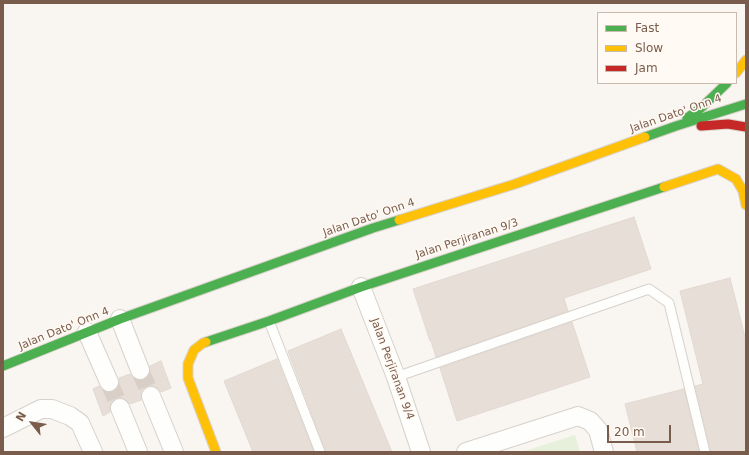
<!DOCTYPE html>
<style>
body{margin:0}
#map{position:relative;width:749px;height:455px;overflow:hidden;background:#f9f5f0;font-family:"DejaVu Sans",sans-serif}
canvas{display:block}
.frame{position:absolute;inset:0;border:4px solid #7a5c4d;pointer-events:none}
.legend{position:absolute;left:597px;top:12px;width:140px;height:72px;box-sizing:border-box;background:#fffaf3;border:1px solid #cabbb1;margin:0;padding:5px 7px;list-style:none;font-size:12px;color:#7a5c4d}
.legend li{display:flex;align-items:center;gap:8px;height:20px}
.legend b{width:20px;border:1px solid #cabbb1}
.north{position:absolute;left:12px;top:403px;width:40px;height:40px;-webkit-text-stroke:3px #fffaf3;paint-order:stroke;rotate:300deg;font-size:11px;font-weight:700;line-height:16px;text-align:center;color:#7a5c4d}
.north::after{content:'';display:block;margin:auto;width:14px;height:18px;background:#7a5c4d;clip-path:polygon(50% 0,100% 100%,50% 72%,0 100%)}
.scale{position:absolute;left:607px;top:425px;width:64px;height:18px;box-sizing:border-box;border:2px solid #7a5c4d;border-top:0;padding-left:5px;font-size:12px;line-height:14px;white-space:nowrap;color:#7a5c4d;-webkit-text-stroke:3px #fffaf3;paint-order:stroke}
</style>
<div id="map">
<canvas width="749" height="455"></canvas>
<div class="frame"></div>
<ul class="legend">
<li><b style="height:5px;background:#4caf50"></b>Fast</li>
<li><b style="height:5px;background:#ffc107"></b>Slow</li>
<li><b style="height:5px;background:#c62828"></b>Jam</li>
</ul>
<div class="north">N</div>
<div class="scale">20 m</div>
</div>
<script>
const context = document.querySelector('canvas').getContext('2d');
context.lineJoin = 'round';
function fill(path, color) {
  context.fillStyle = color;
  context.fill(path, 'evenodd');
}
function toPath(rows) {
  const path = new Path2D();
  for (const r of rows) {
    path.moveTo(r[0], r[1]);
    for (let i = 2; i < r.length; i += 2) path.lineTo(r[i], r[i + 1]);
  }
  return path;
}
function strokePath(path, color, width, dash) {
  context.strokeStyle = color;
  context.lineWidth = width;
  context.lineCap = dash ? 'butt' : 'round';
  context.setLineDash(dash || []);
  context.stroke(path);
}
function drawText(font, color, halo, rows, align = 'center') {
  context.font = font + ' "DejaVu Sans",sans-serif';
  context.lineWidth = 3;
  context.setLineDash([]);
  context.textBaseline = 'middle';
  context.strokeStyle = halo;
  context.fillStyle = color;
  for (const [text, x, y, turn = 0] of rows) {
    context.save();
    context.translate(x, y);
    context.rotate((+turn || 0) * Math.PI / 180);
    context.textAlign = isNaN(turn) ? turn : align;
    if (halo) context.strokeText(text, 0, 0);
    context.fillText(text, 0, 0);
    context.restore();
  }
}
fill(toPath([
 [575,435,580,452,522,452]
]), '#e7f0db');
const building = toPath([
 [634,217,651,269,564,298,568,311,436,357,431,341,430,341,413,289,634,217],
 [730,278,746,341,746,452,711,452,695,386,703,384,680,291,730,278],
 [572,322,590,377,457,421,440,368,572,322],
 [341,329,370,399,392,452,326,452,288,351,341,329],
 [277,359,314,452,253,452,224,381,277,359],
 [161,361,171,388,161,392,158,388,153,386,147,386,142,390,141,394,141,400,130,404,126,400,121,398,116,398,112,401,110,406,110,412,103,416,93,389,99,386,103,391,108,392,113,392,118,388,119,383,119,378,130,374,133,378,138,380,144,380,148,377,150,372,150,366,161,361],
 [684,389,699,452,637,452,625,404,684,389]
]);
fill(building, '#e6ded7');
strokePath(building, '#e2d8d2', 1);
strokePath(toPath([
 [140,370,151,396],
 [109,382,120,408]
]), '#d9cfc7', 18, [18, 9]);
const lane = toPath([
 [269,321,320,452],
 [396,377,649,289,669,303,705,452]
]);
const street = toPath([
 [361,287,396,377,421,452],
 [120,319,140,370],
 [87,332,109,382],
 [151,396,174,452],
 [120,408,138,452],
 [3,428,41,409,52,409,70,416,80,423,93,452],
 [466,452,578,416,590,421,598,430,604,452]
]);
const fast = toPath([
 [687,118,701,108,727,83],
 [645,137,676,126,746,104],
 [206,342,269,321,361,287,664,187],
 [3,366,120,319,373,228,399,220]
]);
const slow = toPath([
 [736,73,746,60],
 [664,187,718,169,736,179,743,191,746,205],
 [399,220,515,184,645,137],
 [206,342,203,343,194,350,188,364,188,378,216,452]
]);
const jam = toPath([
 [701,126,728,124,746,127]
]);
strokePath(lane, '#d7d1cb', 11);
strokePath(street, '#d7d1cb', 20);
strokePath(fast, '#d9d2cb', 11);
strokePath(slow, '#d9d2cb', 11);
strokePath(jam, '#d9d2cb', 11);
strokePath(lane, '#fefefd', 9);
strokePath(street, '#fefefd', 18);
strokePath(fast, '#4caf50', 9);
strokePath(slow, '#ffc107', 9);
strokePath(jam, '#c62828', 9);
drawText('11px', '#7a5c4d', '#fffaf3', [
 ["Jalan Dato' Onn 4",676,114,-19],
 ["Jalan Dato' Onn 4",369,218,-19],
 ["Jalan Perjiranan 9/3",467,239,-18],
 ["Jalan Dato' Onn 4",64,329,-22],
 ["Jalan Perjiranan 9/4",392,369,70]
]);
</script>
